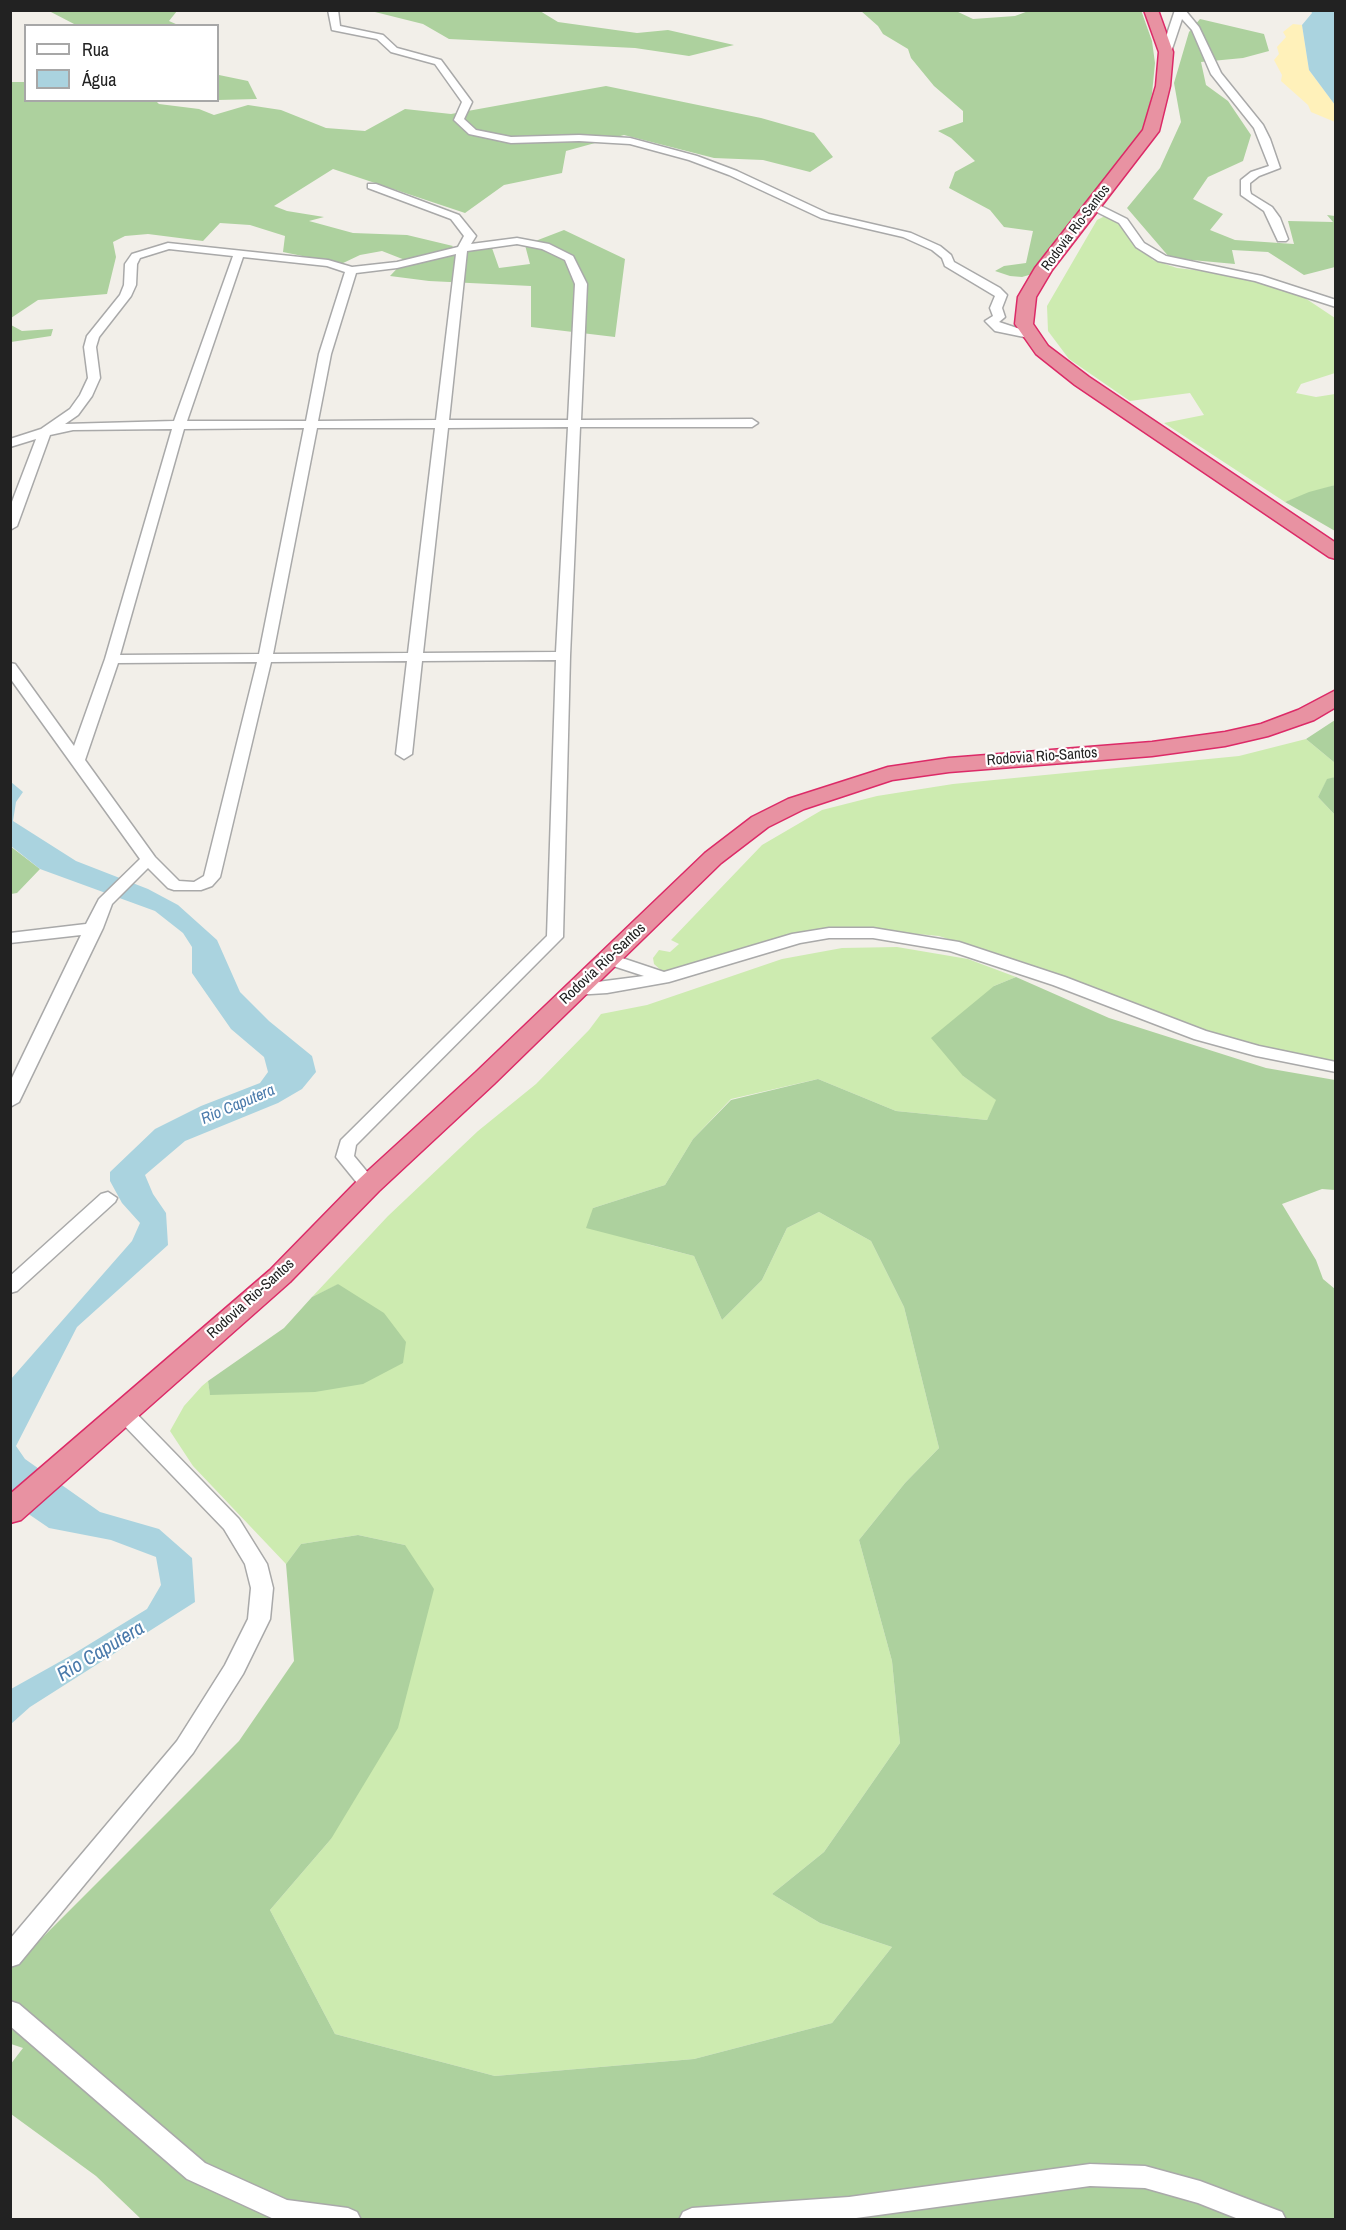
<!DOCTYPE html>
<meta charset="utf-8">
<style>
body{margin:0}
#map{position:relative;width:1346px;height:2230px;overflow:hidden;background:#f2efe9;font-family:"Archivo Narrow",sans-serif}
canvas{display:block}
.frame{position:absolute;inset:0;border:12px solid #222;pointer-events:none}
.legend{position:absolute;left:24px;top:24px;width:195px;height:78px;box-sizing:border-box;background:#fff;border:2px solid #a7a7a7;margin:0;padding:8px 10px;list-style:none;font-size:18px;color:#222}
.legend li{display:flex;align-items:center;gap:12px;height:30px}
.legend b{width:30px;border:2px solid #a7a7a7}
</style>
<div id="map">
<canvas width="1346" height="2230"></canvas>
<div class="frame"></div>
<ul class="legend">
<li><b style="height:8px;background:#fff"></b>Rua</li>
<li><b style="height:16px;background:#aad3df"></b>Água</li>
</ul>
</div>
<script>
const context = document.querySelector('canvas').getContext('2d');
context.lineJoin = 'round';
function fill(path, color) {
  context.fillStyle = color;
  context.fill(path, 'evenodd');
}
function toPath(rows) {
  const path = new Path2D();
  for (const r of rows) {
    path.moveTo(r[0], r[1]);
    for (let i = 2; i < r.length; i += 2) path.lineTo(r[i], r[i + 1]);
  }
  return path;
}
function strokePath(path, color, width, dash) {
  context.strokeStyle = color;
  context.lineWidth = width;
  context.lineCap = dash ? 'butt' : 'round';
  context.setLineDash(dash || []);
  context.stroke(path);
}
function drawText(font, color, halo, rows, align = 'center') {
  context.font = font + ' "Archivo Narrow",sans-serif';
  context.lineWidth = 4.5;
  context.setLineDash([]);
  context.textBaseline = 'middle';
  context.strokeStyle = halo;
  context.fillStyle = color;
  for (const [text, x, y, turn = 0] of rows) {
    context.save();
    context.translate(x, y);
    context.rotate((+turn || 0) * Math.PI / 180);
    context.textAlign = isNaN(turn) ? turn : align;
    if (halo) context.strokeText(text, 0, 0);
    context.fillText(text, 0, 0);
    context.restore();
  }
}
fill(toPath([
 [1105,216,1114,217,1153,260,1177,268,1229,274,1265,283,1302,296,1335,318,1335,373,1301,384,1296,393,1316,397,1335,394,1335,485,1285,502,1164,423,1204,415,1190,393,1130,401,1069,359,1048,331,1047,306,1097,220],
 [1306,739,1335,763,1335,777,1327,780,1318,797,1335,815,1335,1064,1238,1044,1025,965,939,936,841,927,664,973,654,964,653,958,659,950,670,952,679,944,671,940,762,845,822,810,877,796,953,784,1239,756],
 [897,947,968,959,1016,977,994,986,963,1076,997,1100,987,1120,896,1111,818,1079,731,1099,693,1139,665,1185,593,1208,647,1244,694,1256,722,1320,762,1280,787,1228,819,1212,871,1241,904,1307,939,1448,905,1483,859,1540,892,1661,900,1743,824,1852,772,1894,820,1923,892,1947,832,2023,694,2059,495,2076,335,2034,270,1910,331,1839,405,1545,358,1535,301,1544,286,1564,193,1466,170,1431,184,1406,202,1386,208,1381,210,1394,339,1284,312,1297,388,1216,478,1131,536,1084,589,1030,601,1014,647,1005,782,959,842,948]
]), '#cdebb0');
fill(toPath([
 [1031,10,1141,10,1152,41,1155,63,1152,94,1144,128,1123,163,1036,273,1022,277,1010,276,995,271,1004,266,1026,263,1033,231,1004,227,990,210,949,188,955,172,975,161,951,138,938,131,963,122,963,111,934,86,911,58,908,49,883,34,878,26,861,11,956,11,973,19,1015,16],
 [49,11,177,11,169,21,178,25,76,25],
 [371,11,540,11,558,22,637,33,668,30,734,45,689,56,635,48,449,39,423,24],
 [1200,19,1264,34,1269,51,1243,58,1201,62,1206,85,1228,101,1251,135,1243,161,1208,177,1193,199,1223,214,1210,230,1235,240,1294,244,1288,221,1333,222,1327,215,1335,216,1335,267,1304,275,1268,252,1232,250,1235,264,1170,258,1127,208,1160,168,1181,122,1174,83,1189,32],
 [218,69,219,75,248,81,257,99,218,100],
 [11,82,25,82,26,100,156,101,159,104,199,109,214,115,248,105,281,110,326,128,365,131,405,109,451,114,606,86,761,118,814,133,833,157,810,172,763,160,714,158,624,135,566,151,562,173,504,185,465,213,333,169,274,206,287,211,324,217,309,221,353,233,407,235,453,246,449,251,492,248,499,268,530,264,525,245,564,230,625,259,615,337,531,327,531,286,429,281,390,276,405,260,382,251,360,255,341,264,283,252,285,236,250,225,220,223,203,241,148,234,125,236,113,242,116,257,107,294,38,300,11,318],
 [11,325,22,331,53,329,51,336,11,342],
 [1335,485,1335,531,1285,502,1309,492],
 [1335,720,1335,763,1306,739],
 [1335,777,1336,777,1335,815,1318,797,1327,779],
 [10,846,40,869,17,893,11,894],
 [1016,977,1109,1018,1266,1068,1335,1080,1335,1190,1322,1189,1282,1204,1316,1260,1323,1279,1335,1289,1335,2219,141,2219,96,2176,11,2114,10,2065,23,2048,11,2044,11,1969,239,1741,294,1661,286,1564,301,1544,358,1535,405,1545,434,1589,398,1728,331,1839,270,1910,335,2034,495,2076,694,2059,832,2023,892,1947,820,1923,772,1894,824,1852,900,1743,892,1661,859,1540,905,1483,939,1448,904,1307,871,1241,819,1212,787,1228,762,1280,722,1320,694,1256,586,1228,593,1208,665,1185,693,1139,731,1100,818,1079,896,1111,987,1120,996,1100,963,1076,931,1038,994,986],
 [338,1284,384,1313,406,1342,403,1363,363,1384,315,1392,210,1395,208,1381,284,1328,312,1297]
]), '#add19e');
fill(toPath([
 [1293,24,1302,25,1309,70,1335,105,1335,122,1311,112,1308,105,1281,81,1282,75,1274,60,1279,54,1277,47,1286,37,1283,32]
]), '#fff1ba');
fill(toPath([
 [1311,11,1335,11,1335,105,1309,70,1302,25,1312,13],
 [11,782,23,792,16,802,13,821,76,861,148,889,178,905,217,940,240,992,269,1021,312,1056,316,1072,302,1089,278,1103,185,1141,145,1175,153,1194,166,1213,168,1245,77,1327,16,1446,25,1459,100,1512,159,1529,192,1558,195,1602,30,1707,11,1724,11,1689,70,1656,147,1609,161,1585,156,1557,111,1540,49,1528,11,1502,11,1379,132,1241,140,1223,122,1203,110,1181,110,1172,155,1129,201,1106,260,1083,268,1072,264,1057,231,1029,192,973,192,947,183,933,155,911,40,869,11,846]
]), '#aad3df');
const minor = toPath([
 [328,10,338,10,340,26,383,35,397,48,441,60,472,102,464,119,476,130,511,137,579,135,630,138,697,156,737,171,829,214,911,233,940,246,951,255,954,262,1000,288,1007,295,1002,308,1005,317,999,322,1035,334,1029,338,995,331,985,321,993,316,990,308,995,296,945,266,942,258,932,250,903,237,821,218,729,175,689,160,630,144,579,141,511,143,469,134,454,120,462,102,435,64,391,52,377,39,332,30,328,10],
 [1175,10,1185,10,1199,27,1221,73,1263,125,1270,139,1280,168,1259,176,1250,183,1250,190,1251,194,1272,207,1280,218,1288,239,1286,241,1278,241,1264,211,1241,195,1241,180,1251,172,1269,166,1254,128,1211,74,1192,30,1182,19,1171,52,1166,55,1161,52,1175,10],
 [368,184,376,184,459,215,476,236,471,244,517,238,549,244,573,256,587,284,581,420,752,419,758,423,752,427,580,427,570,656,563,937,356,1145,354,1156,378,1185,369,1191,362,1189,336,1157,341,1140,547,936,556,660,422,661,412,754,404,759,396,754,407,661,271,662,220,877,212,886,201,890,174,890,168,888,148,868,112,904,103,928,19,1102,10,1107,10,1082,81,935,10,943,10,933,86,924,99,899,140,859,10,678,10,663,15,664,74,746,105,659,172,429,73,430,50,435,17,526,10,530,10,507,36,439,10,447,10,439,41,429,70,409,80,395,88,378,84,347,87,336,120,295,124,285,125,264,132,254,168,243,328,260,352,267,397,262,458,247,464,236,451,219,368,188,368,184],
 [517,244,542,249,565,260,575,284,568,420,449,420,467,251,517,244],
 [169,249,233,256,174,421,65,424,78,415,92,396,100,378,96,347,99,337,131,296,136,285,137,264,140,258,169,249],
 [456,254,436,420,318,421,331,354,356,273,397,268,456,254],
 [243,257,327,266,345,272,319,354,306,421,187,421,243,257],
 [568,427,556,652,423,653,448,428,568,427],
 [304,428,259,654,120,655,184,429,304,428],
 [317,428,435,428,408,653,273,654,317,428],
 [257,662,204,876,194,882,179,881,155,857,85,760,118,663,257,662],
 [1089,204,1097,204,1127,219,1144,243,1166,256,1262,276,1336,300,1336,307,1255,281,1158,261,1136,247,1119,223,1089,208,1089,204],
 [829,928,873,928,959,942,1065,977,1206,1031,1259,1046,1336,1062,1336,1072,1256,1056,1194,1039,1053,985,950,951,873,938,829,938,800,943,669,982,607,993,574,995,565,990,574,985,644,976,604,963,602,959,610,954,664,972,792,934,829,928],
 [108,1192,117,1198,115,1202,17,1291,10,1293,10,1276,101,1194,108,1192],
 [124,1406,131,1408,239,1519,267,1564,273,1588,270,1619,243,1674,193,1753,19,1964,10,1967,10,1939,177,1741,225,1665,248,1619,251,1588,245,1564,224,1529,117,1418,114,1413,117,1408,124,1406],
 [10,2001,19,2004,205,2163,287,2200,348,2208,357,2212,361,2220,276,2220,187,2179,10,2026,10,2001],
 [1090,2164,1145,2166,1200,2181,1282,2212,1286,2220,1241,2220,1198,2203,1145,2188,1090,2186,849,2219,679,2220,683,2212,692,2208,849,2197,1090,2164]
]);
const highway = toPath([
 [1144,10,1158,10,1173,52,1170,86,1159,131,1052,270,1036,297,1033,324,1048,346,1089,377,1336,543,1336,559,1329,557,1075,385,1036,354,1015,324,1018,297,1035,268,1143,130,1156,86,1159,52,1144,10],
 [1336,690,1336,707,1314,720,1268,736,1225,746,1152,756,949,772,892,780,804,809,768,827,721,863,494,1084,379,1191,290,1282,21,1520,10,1523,10,1494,270,1270,359,1179,476,1072,705,853,752,817,788,799,888,767,949,758,1152,742,1225,732,1261,724,1298,710,1336,690]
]);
strokePath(minor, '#a9a9a9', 3);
strokePath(highway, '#dc2a67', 3);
fill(minor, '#fff');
fill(highway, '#e892a2');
drawText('14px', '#222', '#fff', [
 ["Rodovia Rio-Santos",1076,228,-53]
]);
drawText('15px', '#222', '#fff', [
 ["Rodovia Rio-Santos",1042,757,-4],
 ["Rodovia Rio-Santos",603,964,-43],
 ["Rodovia Rio-Santos",251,1299,-42]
]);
drawText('italic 16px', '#4a7aab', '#fff', [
 ["Rio Caputera",238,1105,-23]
]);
drawText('italic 20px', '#4a7aab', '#fff', [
 ["Rio Caputera",101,1652,-31]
]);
</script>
